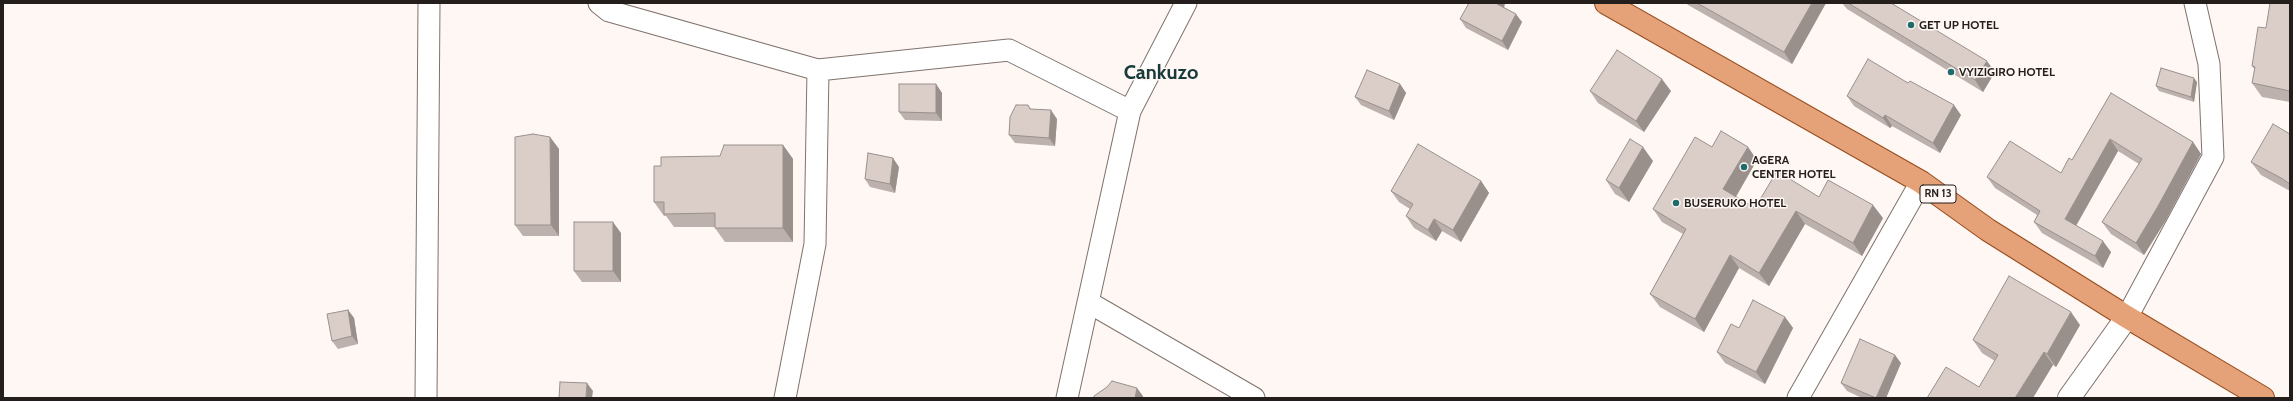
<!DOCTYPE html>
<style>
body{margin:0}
#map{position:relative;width:2293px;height:401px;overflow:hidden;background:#fff7f3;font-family:Cabin,sans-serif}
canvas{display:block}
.frame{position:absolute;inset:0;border:4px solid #241f1d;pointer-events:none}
</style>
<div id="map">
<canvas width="2293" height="401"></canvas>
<div class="frame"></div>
</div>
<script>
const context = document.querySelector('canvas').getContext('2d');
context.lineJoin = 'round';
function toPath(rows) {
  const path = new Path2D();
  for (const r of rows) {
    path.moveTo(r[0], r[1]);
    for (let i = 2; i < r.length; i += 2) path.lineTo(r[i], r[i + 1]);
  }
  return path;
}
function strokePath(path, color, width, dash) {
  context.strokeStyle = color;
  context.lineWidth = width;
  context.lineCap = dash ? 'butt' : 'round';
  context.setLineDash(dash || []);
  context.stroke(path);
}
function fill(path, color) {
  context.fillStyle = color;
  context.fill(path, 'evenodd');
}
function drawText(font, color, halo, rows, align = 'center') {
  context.font = font + ' Cabin,sans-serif';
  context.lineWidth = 3;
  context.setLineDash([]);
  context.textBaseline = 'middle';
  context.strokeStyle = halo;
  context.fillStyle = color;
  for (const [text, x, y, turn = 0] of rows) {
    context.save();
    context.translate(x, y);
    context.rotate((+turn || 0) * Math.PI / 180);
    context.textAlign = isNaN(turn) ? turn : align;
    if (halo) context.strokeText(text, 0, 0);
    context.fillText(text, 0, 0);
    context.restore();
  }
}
const minor = toPath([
 [599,3,609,11,818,70,815,244,785,398],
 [818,70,1009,50,1130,111],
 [1088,302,1254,398],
 [2127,317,2213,157,2209,64,2195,3],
 [426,398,429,3],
 [1067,398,1130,111,1186,3],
 [1798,398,1921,182]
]);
const secondary = toPath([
 [2069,398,2127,317]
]);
const primary = toPath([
 [1606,3,1921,182,1988,230,2127,317,2263,398]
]);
strokePath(minor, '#7e726c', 23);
strokePath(secondary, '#7e726c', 24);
strokePath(primary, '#964b1c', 24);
strokePath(minor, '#fff', 21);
strokePath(secondary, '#fff', 22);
strokePath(primary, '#e5a177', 22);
fill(toPath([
 [1469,3,1505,3,1504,7,1522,22,1508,50,1466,28,1460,19],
 [1686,3,1826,3,1792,64,1688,5],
 [1842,3,1891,3,1995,72,1983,92,1847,9],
 [2290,3,2290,102,2262,97,2252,83,2255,70,2252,66,2266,28],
 [2197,82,2194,102,2159,91,2156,86],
 [936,84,942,93,942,121,905,120,899,112],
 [1400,84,1406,93,1394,120,1361,105,1355,97],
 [1590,91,1671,91,1644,132,1598,103],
 [2111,93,2193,142,2201,154,2166,220,2144,255,2111,234,2102,222,2139,164,2118,151,2076,226,2111,252,2103,268,2042,233,2034,222,2037,215,1995,188,1987,177,2061,173,2072,160],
 [1847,96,1961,115,1940,153,1892,126,1890,128,1854,106],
 [1028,105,1031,109,1057,119,1055,146,1015,143,1009,135],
 [2290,134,2290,191,2261,175,2251,162],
 [550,137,559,149,559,236,523,236,515,225],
 [783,145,793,159,793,242,725,242,715,228,715,227,674,227,666,216,664,216,654,202,661,166],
 [1712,147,1757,160,1736,197,1755,208,1819,197,1883,218,1862,256,1805,224,1769,286,1739,268,1704,332,1660,307,1650,294,1683,234,1662,222,1653,209],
 [1653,161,1629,202,1615,194,1606,180],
 [899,167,895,193,870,187,865,179],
 [1481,181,1489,193,1461,242,1442,231,1436,241,1414,228,1406,216,1410,209,1399,202,1391,191],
 [621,233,621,282,582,282,574,271],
 [348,310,354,318,358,344,338,349,332,341],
 [1785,317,1793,328,1765,384,1725,363,1717,352,1739,328],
 [2080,325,2056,367,2053,365,1979,387,1995,361,1982,353,1973,340],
 [1901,363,1886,398,1862,398,1847,391,1841,383]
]), '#bcb1ac');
fill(toPath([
 [1497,3,1505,3,1503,12,1497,4],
 [1812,3,1826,3,1792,64,1784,52],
 [1516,14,1522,22,1508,50,1502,41],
 [1987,61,1995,72,1983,92,1975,80],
 [2194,78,2197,82,2194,102,2191,97],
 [1662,79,1671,91,1644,132,1636,121],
 [936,84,942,93,942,121,936,113],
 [1400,84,1406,93,1394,120,1389,111],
 [1954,105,1961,115,1940,153,1933,143],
 [1051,110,1057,119,1055,146,1049,138],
 [1885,115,1892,126,1890,128,1883,118],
 [550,137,559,149,559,236,551,225],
 [2110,139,2118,151,2073,231,2065,219],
 [2193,142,2201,154,2166,220,2144,255,2136,243],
 [783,145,793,159,793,242,783,228],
 [1643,147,1653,161,1629,202,1619,188],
 [1748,147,1757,160,1732,203,1723,189],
 [893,158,899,167,895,193,890,184],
 [1481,181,1489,193,1461,242,1453,230],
 [1873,205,1883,218,1862,256,1853,243],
 [1796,211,1805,224,1769,286,1759,273],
 [1434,219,1442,231,1436,241,1428,230],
 [613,222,621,233,621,282,613,271],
 [2103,241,2111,252,2103,268,2095,256],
 [1730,255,1739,268,1704,332,1695,319],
 [348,310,354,318,358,344,352,336],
 [2071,312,2080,325,2056,367,2047,354],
 [1785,317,1793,328,1765,384,1756,372],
 [2044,352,2053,365,2033,398,2015,398],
 [1895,355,1901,363,1886,398,1876,398],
 [587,383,593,391,592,398,586,398],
 [1137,388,1143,396,1143,398,1135,398]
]), '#99908c');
const building = toPath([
 [1469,3,1497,3,1497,4,1516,14,1502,41,1460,19,1469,3],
 [1697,3,1812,3,1784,52,1697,3],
 [1848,3,1891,3,1987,61,1975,80,1848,3],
 [2270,3,2290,3,2290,91,2252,83,2255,67,2252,66,2258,27,2266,28,2270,3],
 [1617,50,1662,79,1636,121,1590,91,1617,50],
 [1868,59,1908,83,1910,81,1954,105,1933,143,1885,115,1883,118,1847,96,1868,59],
 [2161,68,2194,78,2191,97,2156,86,2161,68],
 [1367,70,1400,84,1389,111,1355,97,1367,70],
 [899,84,936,84,936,113,899,112,899,84],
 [2111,93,2193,142,2157,208,2136,243,2102,222,2142,159,2110,139,2065,219,2103,241,2095,256,2034,222,2040,211,1987,177,2010,141,2061,173,2069,158,2072,160,2111,93],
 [1016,105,1028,105,1030,109,1051,110,1049,138,1009,135,1010,117,1016,105],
 [2273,124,2290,134,2290,184,2281,178,2251,162,2273,124],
 [1721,131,1748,147,1723,189,1755,208,1777,171,1819,197,1828,180,1873,205,1853,243,1796,211,1759,273,1730,255,1695,319,1650,294,1686,229,1653,209,1695,137,1712,147,1721,131],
 [533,134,550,137,551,225,515,225,515,137,533,134],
 [1630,139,1643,147,1619,188,1606,180,1630,139],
 [1418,144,1481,181,1453,230,1434,219,1428,230,1406,216,1413,204,1391,191,1418,144],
 [724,145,783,145,783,228,715,228,715,213,664,214,664,202,654,202,654,166,661,166,661,157,720,156,724,145],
 [868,153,893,158,890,184,865,179,868,153],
 [574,222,613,222,613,271,574,271,574,222],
 [2009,276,2071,312,2047,354,2044,352,2015,398,1927,398,1946,367,1979,387,1998,355,1973,340,2009,276],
 [1753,300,1785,317,1756,372,1717,352,1731,324,1739,328,1753,300],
 [348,310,352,336,332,341,327,314,348,310],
 [1860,339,1895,355,1876,398,1841,383,1860,339],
 [1112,381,1137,388,1135,398,1094,398,1094,396,1107,387,1112,381],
 [560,382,587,383,586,398,559,398,560,382]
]);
fill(building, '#dbcec8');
strokePath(building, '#99908c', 1);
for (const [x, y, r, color] of [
 [1911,25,4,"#1f6b6c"],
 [1951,72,4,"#1f6b6c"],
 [1744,167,4,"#1f6b6c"],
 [1676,203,4,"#1f6b6c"]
]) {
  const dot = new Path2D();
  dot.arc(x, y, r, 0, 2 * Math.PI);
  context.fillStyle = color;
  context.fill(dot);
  strokePath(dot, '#fff7f3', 1.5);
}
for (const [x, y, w] of [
 [1938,194,36]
]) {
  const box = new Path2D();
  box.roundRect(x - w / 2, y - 9, w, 18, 3);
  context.fillStyle = '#fff7f3';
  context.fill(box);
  strokePath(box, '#241f1d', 1);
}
drawText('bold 11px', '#241f1d', null, [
 ["RN 13",1938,194]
]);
drawText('bold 12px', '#241f1d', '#fff7f3', [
 ["GET UP HOTEL",1919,25],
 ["VYIZIGIRO HOTEL",1959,72],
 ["AGERA",1752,160],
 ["CENTER HOTEL",1752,174],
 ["BUSERUKO HOTEL",1684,203]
], 'left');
drawText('bold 20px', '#173a3a', '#fff7f3', [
 ["Cankuzo",1161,73]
]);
</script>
